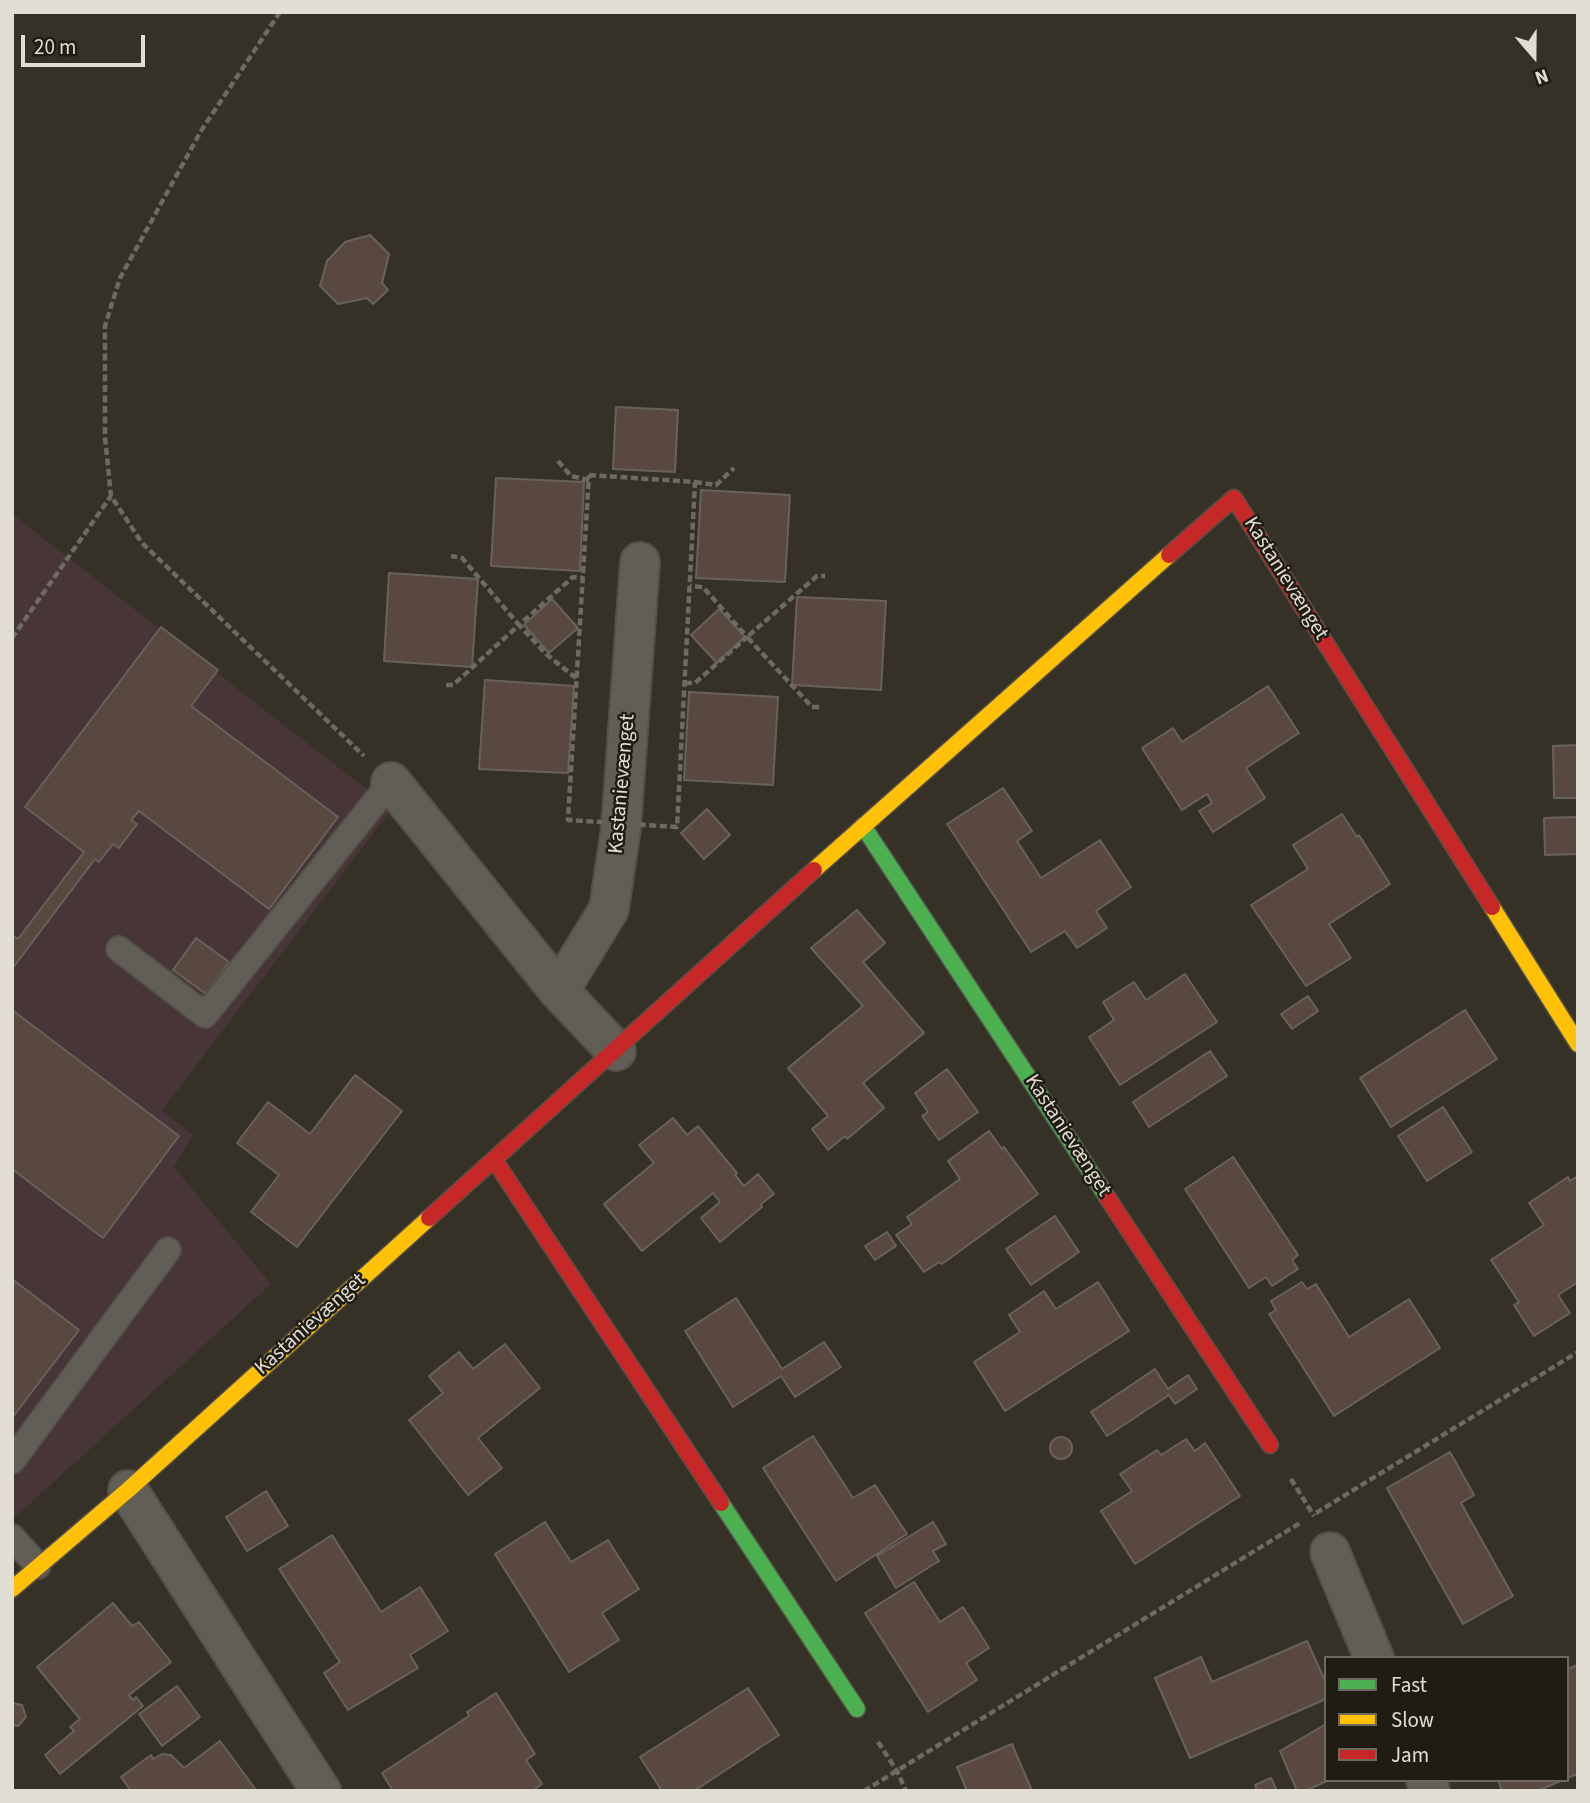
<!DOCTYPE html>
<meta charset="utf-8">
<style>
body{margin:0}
#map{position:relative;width:1590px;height:1803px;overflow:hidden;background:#353127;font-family:"Source Sans 3",sans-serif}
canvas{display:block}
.frame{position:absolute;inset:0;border:14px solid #e2ddd2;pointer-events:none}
.legend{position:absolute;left:1324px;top:1656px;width:245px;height:126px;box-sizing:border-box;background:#1f1c14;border:2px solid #6d6960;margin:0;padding:9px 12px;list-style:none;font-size:21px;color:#e2ddd2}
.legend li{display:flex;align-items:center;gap:14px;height:35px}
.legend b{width:35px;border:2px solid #6d6960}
.north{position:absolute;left:1499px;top:21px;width:70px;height:70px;-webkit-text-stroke:5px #1f1c14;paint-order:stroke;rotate:160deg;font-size:19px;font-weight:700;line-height:28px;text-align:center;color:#e2ddd2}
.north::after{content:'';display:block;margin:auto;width:24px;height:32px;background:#e2ddd2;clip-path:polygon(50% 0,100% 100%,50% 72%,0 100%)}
.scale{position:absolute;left:21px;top:35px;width:124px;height:32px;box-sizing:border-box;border:4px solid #e2ddd2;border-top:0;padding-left:9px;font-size:21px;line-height:24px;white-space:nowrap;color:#e2ddd2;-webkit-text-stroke:5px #1f1c14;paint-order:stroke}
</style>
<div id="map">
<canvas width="1590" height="1803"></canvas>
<div class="frame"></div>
<ul class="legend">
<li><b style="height:9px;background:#4caf50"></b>Fast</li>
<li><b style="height:9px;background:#ffc107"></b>Slow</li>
<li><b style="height:9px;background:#c62828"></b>Jam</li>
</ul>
<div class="north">N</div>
<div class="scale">20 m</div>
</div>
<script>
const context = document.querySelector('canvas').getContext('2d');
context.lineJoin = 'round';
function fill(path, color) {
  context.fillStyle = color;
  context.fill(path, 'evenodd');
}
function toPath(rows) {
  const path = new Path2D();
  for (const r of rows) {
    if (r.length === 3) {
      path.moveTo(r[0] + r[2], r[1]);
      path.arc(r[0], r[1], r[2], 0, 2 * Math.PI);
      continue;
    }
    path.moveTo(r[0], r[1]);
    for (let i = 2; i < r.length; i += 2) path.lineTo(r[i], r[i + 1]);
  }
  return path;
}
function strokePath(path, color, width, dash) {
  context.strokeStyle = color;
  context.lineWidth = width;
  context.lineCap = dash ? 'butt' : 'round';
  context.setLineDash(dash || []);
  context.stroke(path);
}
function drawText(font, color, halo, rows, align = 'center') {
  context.font = font + ' "Source Sans 3",sans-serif';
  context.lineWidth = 5;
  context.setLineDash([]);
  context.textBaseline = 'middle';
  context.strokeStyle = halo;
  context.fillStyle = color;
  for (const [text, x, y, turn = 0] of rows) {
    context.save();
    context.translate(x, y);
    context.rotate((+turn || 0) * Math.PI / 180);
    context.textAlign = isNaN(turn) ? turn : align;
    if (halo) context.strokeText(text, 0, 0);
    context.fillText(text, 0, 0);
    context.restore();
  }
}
fill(toPath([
 [12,514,392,809,162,1110,193,1135,174,1167,271,1284,12,1520]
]), '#473537');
const building = toPath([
 [370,235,389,254,382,283,388,290,373,304,367,298,338,304,320,286,327,261,345,242,370,235],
 [616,407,678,410,675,472,613,469,616,407],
 [496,478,584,482,580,571,491,566,496,478],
 [701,490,790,495,785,582,696,578,701,490],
 [389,573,478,579,472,667,384,661,389,573],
 [797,597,886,601,881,690,792,685,797,597],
 [552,599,578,628,549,653,524,625,552,599],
 [719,609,745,637,717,663,691,635,719,609],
 [161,627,218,670,191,706,338,817,269,909,139,811,131,820,137,824,119,848,113,844,99,862,95,859,12,969,12,935,18,939,84,852,25,807,161,627],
 [485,680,574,686,568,773,479,769,485,680],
 [1268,686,1299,733,1246,768,1265,798,1213,832,1199,811,1212,803,1207,794,1182,810,1142,748,1173,728,1182,742,1268,686],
 [689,692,778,697,773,785,684,780,689,692],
 [1578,745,1578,798,1554,798,1553,746,1578,745],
 [1003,788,1032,831,1017,841,1041,878,1100,840,1131,887,1096,911,1107,928,1077,948,1065,931,1031,952,947,824,1003,788],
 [707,809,730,835,704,859,681,833,707,809],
 [1342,814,1357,837,1359,835,1390,884,1329,924,1351,958,1306,986,1251,905,1308,869,1293,845,1342,814],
 [1578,817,1578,854,1545,855,1544,818,1578,817],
 [857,910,885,943,863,962,924,1033,863,1083,884,1108,847,1139,845,1136,828,1150,812,1129,828,1116,788,1068,863,1006,811,948,857,910],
 [196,938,229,962,206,994,173,970,196,938],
 [1185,974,1217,1022,1120,1085,1089,1037,1114,1020,1103,1002,1134,982,1146,1000,1185,974],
 [1308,996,1318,1011,1292,1029,1281,1014,1308,996],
 [12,1010,179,1136,103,1238,12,1169,12,1010],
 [1465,1010,1497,1059,1391,1127,1360,1078,1465,1010],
 [1210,1051,1227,1076,1149,1127,1133,1102,1210,1051],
 [947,1069,978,1112,939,1140,922,1116,928,1112,915,1093,947,1069],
 [355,1075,402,1111,297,1247,251,1212,279,1175,237,1143,268,1102,310,1134,355,1075],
 [1443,1107,1472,1152,1427,1181,1398,1136,1443,1107],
 [673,1118,687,1135,698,1126,737,1173,735,1175,744,1186,758,1174,774,1194,761,1204,762,1207,720,1242,701,1218,720,1202,713,1193,642,1251,604,1204,654,1163,639,1145,673,1118],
 [989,1131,1002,1149,1004,1147,1038,1194,942,1264,939,1262,924,1272,896,1235,912,1224,907,1217,960,1179,948,1161,989,1131],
 [1233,1157,1298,1255,1292,1260,1298,1269,1272,1286,1266,1277,1249,1288,1185,1189,1233,1157],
 [1578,1176,1578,1282,1558,1295,1570,1313,1534,1336,1514,1305,1519,1302,1491,1260,1544,1225,1529,1203,1568,1177,1570,1181,1578,1176],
 [1055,1216,1079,1252,1031,1285,1006,1249,1055,1216],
 [887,1232,896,1246,875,1260,865,1246,887,1232],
 [12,1279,79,1330,12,1418,12,1279],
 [1098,1282,1129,1331,1005,1411,974,1362,1020,1332,1009,1315,1044,1291,1056,1309,1098,1282],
 [1302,1282,1307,1289,1316,1284,1349,1337,1409,1299,1440,1348,1334,1416,1269,1314,1276,1310,1271,1301,1302,1282],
 [736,1298,782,1369,824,1342,841,1367,795,1397,781,1376,733,1407,685,1331,736,1298],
 [505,1344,540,1388,478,1438,502,1468,468,1495,409,1420,443,1393,429,1376,459,1352,473,1369,505,1344],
 [1155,1369,1168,1389,1188,1375,1197,1389,1175,1404,1169,1395,1107,1436,1091,1412,1155,1369],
 [813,1436,853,1498,875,1485,907,1534,836,1581,763,1468,813,1436],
 [1061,1448,11],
 [1186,1439,1195,1451,1205,1443,1240,1496,1135,1564,1101,1511,1132,1491,1120,1474,1157,1450,1161,1455,1186,1439],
 [1450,1452,1474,1495,1461,1503,1513,1596,1463,1624,1387,1488,1450,1452],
 [266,1491,288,1526,247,1551,226,1517,266,1491],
 [545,1522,571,1562,608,1540,639,1589,602,1613,619,1640,569,1672,495,1554,545,1522],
 [933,1522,946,1544,933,1551,939,1561,896,1588,877,1556,933,1522],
 [332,1535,381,1612,420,1587,448,1631,410,1655,418,1668,348,1710,324,1673,340,1662,279,1569,332,1535],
 [914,1582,940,1622,963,1607,989,1648,966,1663,977,1680,928,1712,865,1613,914,1582],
 [113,1603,132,1626,139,1622,171,1662,129,1695,133,1700,136,1697,143,1706,60,1774,45,1755,74,1731,70,1727,80,1719,37,1667,113,1603],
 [1307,1641,1326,1683,1326,1699,1190,1758,1155,1678,1201,1657,1212,1682,1307,1641],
 [1578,1665,1578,1774,1567,1778,1567,1669,1578,1665],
 [177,1686,200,1717,162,1746,139,1714,177,1686],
 [748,1688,779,1735,694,1791,662,1791,640,1757,748,1688],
 [496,1693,535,1754,526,1760,542,1784,532,1791,393,1791,382,1773,469,1716,467,1712,496,1693],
 [12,1703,22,1705,26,1717,18,1726,12,1725,12,1703],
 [1326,1724,1326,1780,1329,1780,1305,1791,1297,1791,1280,1751,1326,1724],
 [220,1741,256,1790,254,1791,131,1791,121,1777,151,1755,153,1759,162,1754,171,1755,184,1768,220,1741],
 [1012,1744,1032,1791,967,1791,957,1767,1012,1744],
 [1271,1778,1277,1791,1257,1791,1255,1785,1271,1778],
 [1498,1780,1563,1780,1537,1791,1502,1791,1498,1780]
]);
fill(building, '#58483f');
strokePath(building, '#69625c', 2);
const lane = toPath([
 [119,949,205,1015,391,782],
 [12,1461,168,1250],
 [12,1537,38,1566]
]);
const street = toPath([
 [391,782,559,991,616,1051],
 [559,991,609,909,621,828,640,562],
 [128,1490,321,1791],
 [1330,1552,1374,1658],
 [1426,1780,1430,1791]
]);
const fast = toPath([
 [863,826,1107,1197],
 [721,1503,857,1709]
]);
const slow = toPath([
 [814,870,1169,555],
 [1492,907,1578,1044],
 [12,1589,128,1490,429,1218]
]);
const jam = toPath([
 [1169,555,1234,498,1492,907],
 [495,1161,721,1503],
 [1107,1197,1270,1445],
 [429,1218,814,870]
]);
strokePath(lane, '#535047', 28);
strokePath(street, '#535047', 42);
strokePath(fast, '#535047', 19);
strokePath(slow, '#535047', 19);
strokePath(jam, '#535047', 19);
strokePath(toPath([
 [280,12,201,131,120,278,105,326,105,437,111,496,142,543,364,756],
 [558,461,571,476,589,480],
 [589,475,695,482,677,827,568,820,589,475],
 [695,482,716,485,734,468],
 [12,638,111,496],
 [576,678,546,654,519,625,573,577,583,578],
 [685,683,695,683,747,637,703,587,690,586],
 [446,685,453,685,519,625,462,558,451,556],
 [819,707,812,707,747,637,817,576,825,576],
 [1291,1479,1314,1516],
 [1316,1513,1578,1352],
 [878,1742,897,1771,906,1791],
 [864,1791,1300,1523]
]), '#6d6a63', 4.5, [7, 3.5]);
strokePath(lane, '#615e57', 24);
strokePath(street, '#615e57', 38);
strokePath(fast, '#4caf50', 16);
strokePath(slow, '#ffc107', 16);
strokePath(jam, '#c62828', 16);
drawText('21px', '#e2ddd2', '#1f1c14', [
 ["Kastanievænget",1285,579,58],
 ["Kastanievænget",623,784,-85],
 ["Kastanievænget",1067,1136,57],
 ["Kastanievænget",311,1325,-42]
]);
</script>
